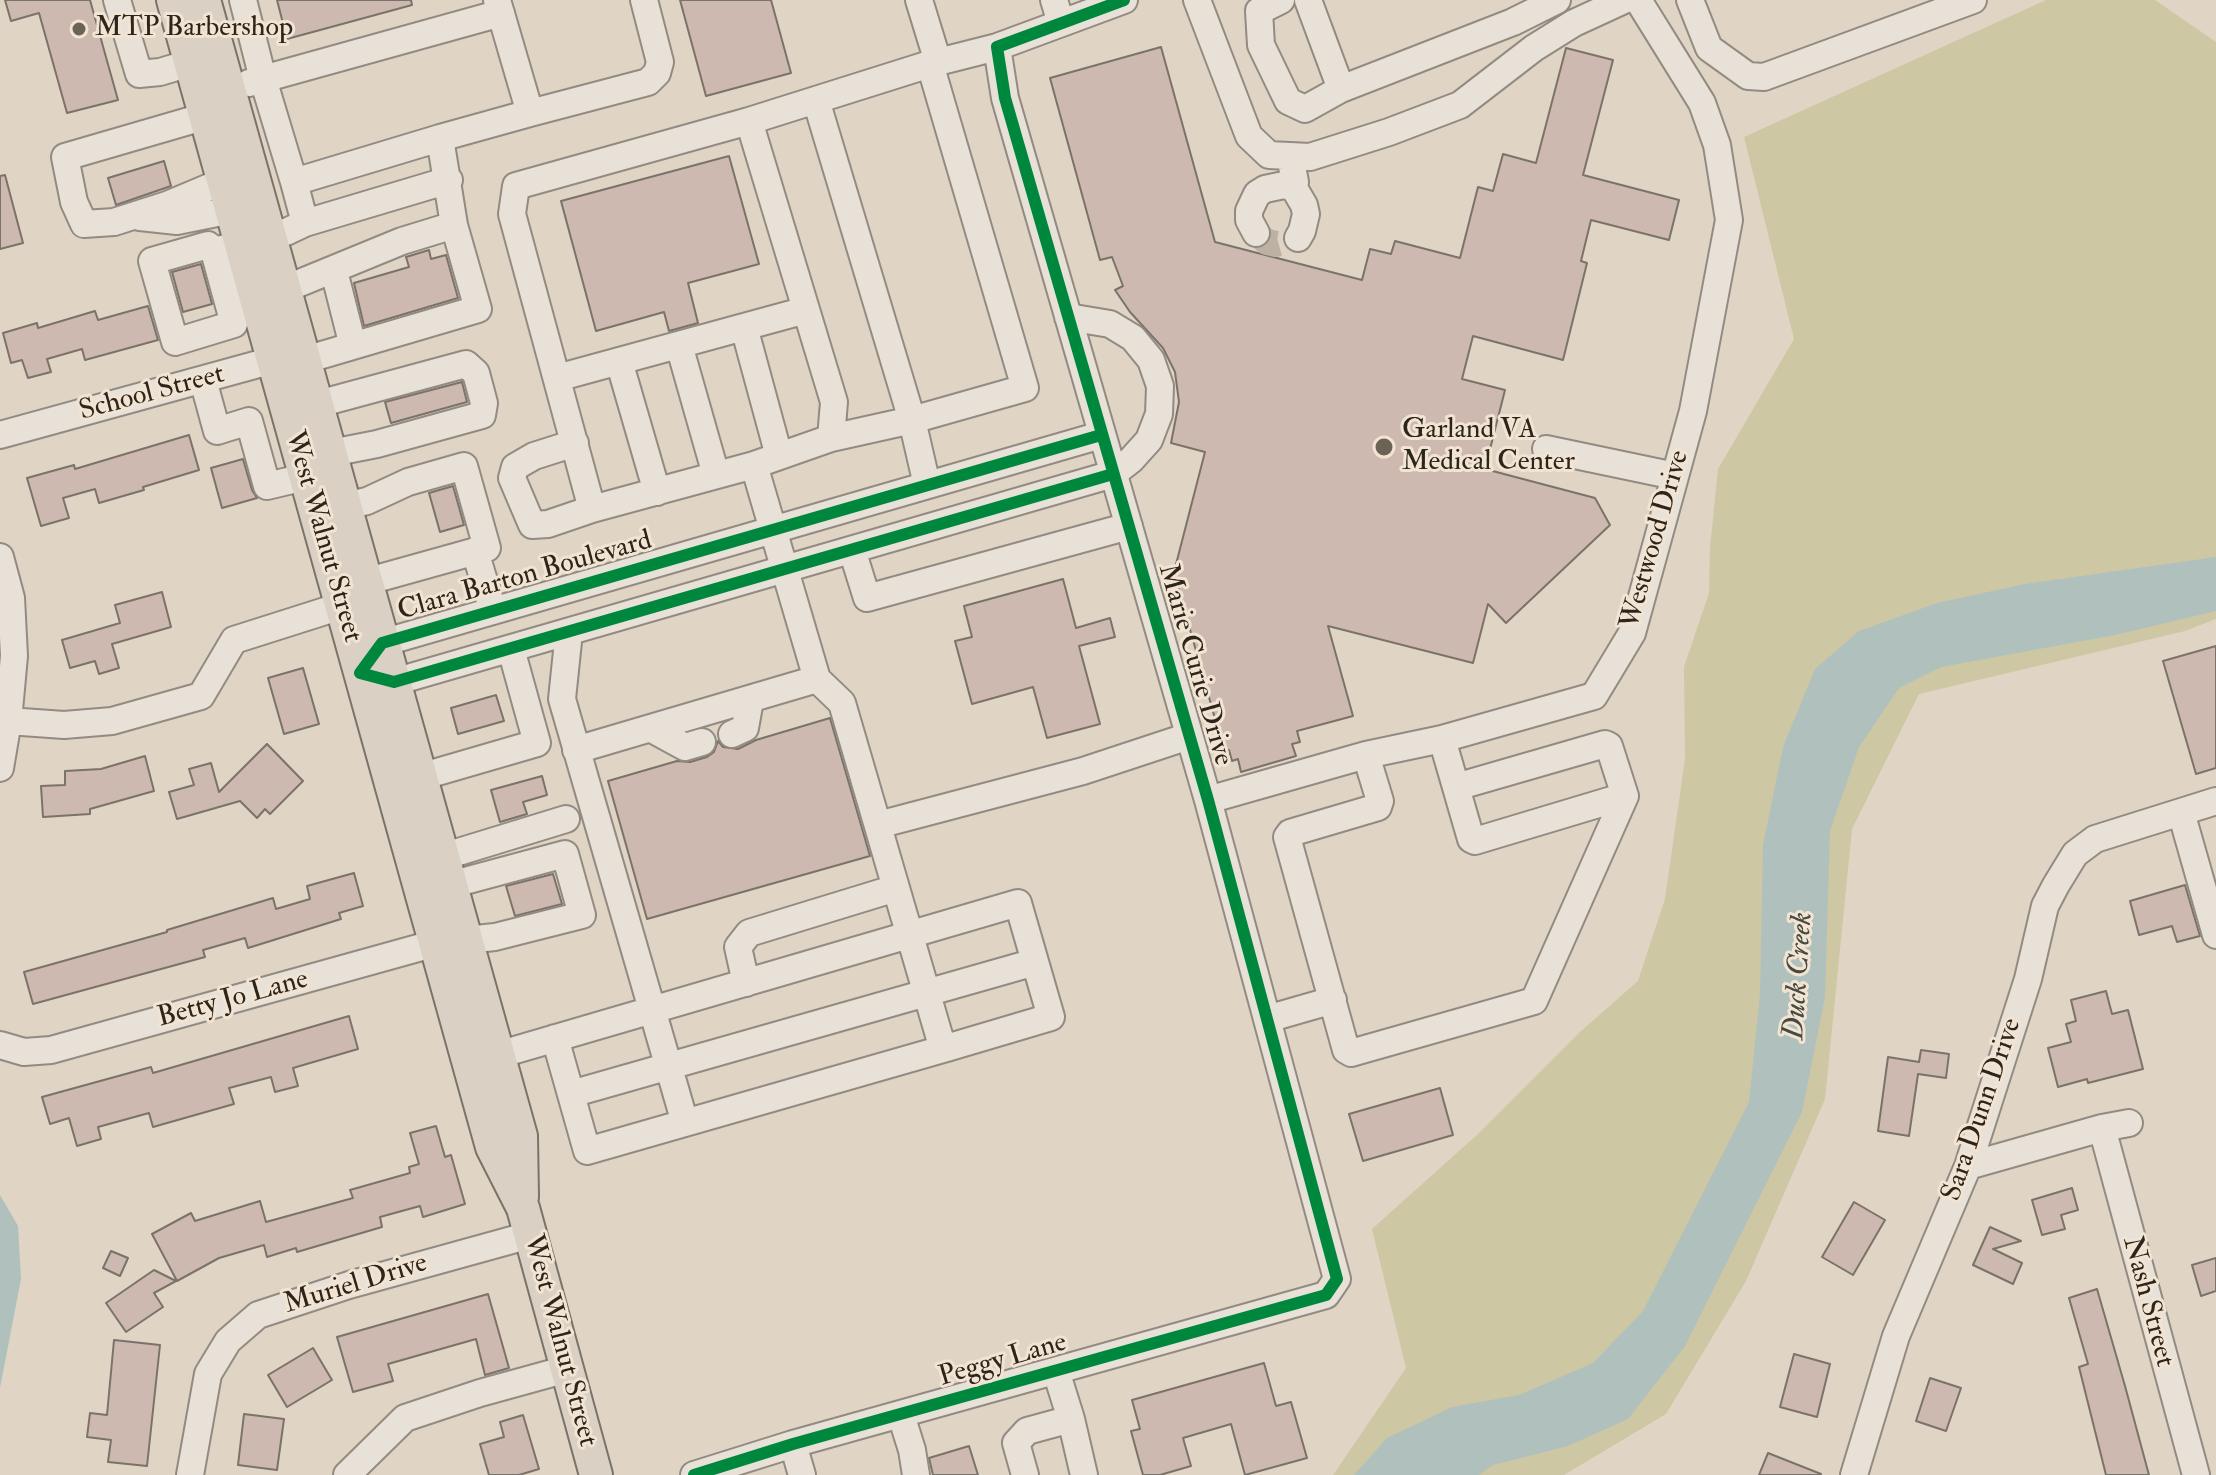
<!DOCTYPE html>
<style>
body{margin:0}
canvas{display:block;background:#e0d4c4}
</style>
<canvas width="2216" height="1475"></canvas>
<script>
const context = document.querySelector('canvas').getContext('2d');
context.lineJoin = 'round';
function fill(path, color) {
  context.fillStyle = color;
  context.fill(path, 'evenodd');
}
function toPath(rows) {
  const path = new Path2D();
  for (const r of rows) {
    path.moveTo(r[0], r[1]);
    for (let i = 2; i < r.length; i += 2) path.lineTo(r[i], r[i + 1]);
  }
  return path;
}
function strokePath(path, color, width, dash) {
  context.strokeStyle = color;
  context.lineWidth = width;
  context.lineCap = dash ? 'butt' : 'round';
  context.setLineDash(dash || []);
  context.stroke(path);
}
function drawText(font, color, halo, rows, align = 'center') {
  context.font = font + ' "IM FELL Double Pica",serif';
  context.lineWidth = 6;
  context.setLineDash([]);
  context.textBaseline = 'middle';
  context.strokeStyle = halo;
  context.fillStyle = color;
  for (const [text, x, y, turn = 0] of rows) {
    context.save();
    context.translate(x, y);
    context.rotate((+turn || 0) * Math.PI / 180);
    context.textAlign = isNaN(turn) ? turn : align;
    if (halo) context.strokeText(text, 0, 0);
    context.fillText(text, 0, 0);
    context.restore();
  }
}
fill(toPath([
 [2046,0,2155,0,2216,42,2216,619,2185,631,1919,694,1852,829,1825,1099,1746,1281,1666,1414,1564,1475,1333,1475,1406,1368,1372,1229,1479,1133,1580,1032,1638,981,1665,899,1685,759,1684,667,1709,593,1710,548,1718,469,1794,339,1744,137]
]), '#cec7a4');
fill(toPath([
 [2216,557,2216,611,2115,635,1941,667,1899,688,1859,747,1830,831,1825,997,1802,1112,1685,1346,1628,1419,1568,1446,1493,1465,1479,1475,1354,1475,1387,1438,1452,1407,1519,1395,1593,1363,1643,1311,1749,1102,1760,994,1763,845,1783,747,1815,669,1859,631,1937,603,2025,584],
 [0,1195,18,1226,21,1279,0,1388]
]), '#b0c0bc');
const building = toPath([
 [5,0,90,0,118,100,67,113,39,13,11,21,5,0],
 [277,0,411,0,412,5,287,39,277,0],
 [680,0,771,0,791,73,706,96,680,0],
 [1161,47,1215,242,1362,280,1370,249,1391,254,1395,241,1460,258,1478,187,1493,191,1503,154,1536,163,1566,48,1613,60,1583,175,1679,200,1669,240,1591,220,1581,261,1587,263,1563,360,1473,336,1462,379,1505,390,1485,469,1595,498,1610,525,1506,623,1488,604,1473,663,1328,626,1353,716,1297,731,1300,742,1292,744,1296,756,1241,772,1238,759,1232,761,1229,750,1224,751,1174,572,1205,452,1171,443,1179,402,1175,372,1163,348,1130,312,1115,290,1123,286,1112,257,1100,260,1050,78,1161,47],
 [729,156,759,264,688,283,698,323,669,331,664,312,596,331,561,201,729,156],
 [164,161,171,186,116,205,108,178,164,161],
 [5,175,23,243,0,249,0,176,5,175],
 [429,250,431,259,446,255,458,298,364,326,354,283,409,267,406,257,429,250],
 [201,264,212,304,183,312,172,272,201,264],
 [148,306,158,340,85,360,82,349,47,359,51,372,28,378,22,360,11,363,3,333,37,323,38,328,95,311,98,320,148,306],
 [462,382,467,402,391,423,385,402,462,382],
 [189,435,199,470,143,487,144,490,99,503,95,489,63,498,69,518,41,526,27,478,74,465,75,469,189,435],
 [243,459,252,490,257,498,222,508,211,468,243,459],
 [453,486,464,525,440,532,429,493,453,486],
 [1063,579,1076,628,1110,618,1115,637,1079,646,1100,724,1047,738,1033,687,972,704,955,641,972,637,964,606,1063,579],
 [162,592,171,627,112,644,119,668,99,674,95,661,70,668,62,640,120,623,115,605,162,592],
 [2216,646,2216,768,2196,774,2163,661,2216,646],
 [303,668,319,724,284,734,268,678,303,668],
 [496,695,504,721,458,734,451,708,496,695],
 [830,718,870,856,647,919,608,781,677,761,690,762,707,757,714,752,718,741,723,747,738,749,756,740,830,718],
 [267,744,303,781,270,814,265,809,257,818,240,801,177,819,169,792,194,785,189,769,211,763,219,792,267,744],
 [145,756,154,791,90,809,90,814,43,817,41,786,65,785,65,771,101,769,145,756],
 [542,776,547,795,523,802,527,814,500,822,491,790,542,776],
 [354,873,363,906,339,913,341,919,248,948,245,938,203,950,205,957,33,1004,24,972,167,932,167,930,273,898,276,909,310,899,307,886,354,873],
 [553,874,562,904,515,916,506,886,553,874],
 [2185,885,2200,936,2177,942,2172,926,2139,935,2130,901,2185,885],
 [2106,991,2112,1014,2128,1010,2143,1069,2088,1083,2087,1079,2058,1087,2048,1048,2071,1042,2066,1024,2076,1021,2071,1000,2106,991],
 [349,1016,358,1049,293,1068,298,1086,275,1092,271,1077,229,1088,234,1104,153,1127,149,1113,98,1127,101,1139,77,1146,69,1118,50,1124,42,1097,151,1067,153,1073,349,1016],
 [1921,1050,1949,1054,1946,1078,1918,1074,1909,1136,1878,1131,1888,1057,1919,1062,1921,1050],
 [1440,1088,1453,1135,1363,1161,1349,1114,1440,1088],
 [436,1126,445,1157,451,1155,465,1204,423,1217,420,1206,380,1217,382,1227,297,1252,296,1248,267,1257,264,1245,219,1258,177,1281,152,1234,191,1213,195,1221,260,1201,266,1222,353,1198,350,1190,410,1173,409,1167,419,1164,410,1133,436,1126],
 [2072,1188,2078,1210,2061,1215,2065,1229,2042,1235,2032,1200,2072,1188],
 [1854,1202,1885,1220,1853,1275,1822,1257,1854,1202],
 [1990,1227,2021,1241,1993,1249,2022,1263,2013,1284,1973,1265,1990,1227],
 [111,1251,128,1258,120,1276,103,1268,111,1251],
 [2216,1258,2216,1291,2201,1296,2192,1265,2216,1258],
 [154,1270,176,1281,154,1293,163,1307,126,1332,106,1303,154,1270],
 [2097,1289,2125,1386,2149,1475,2106,1475,2079,1367,2088,1364,2069,1298,2097,1289],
 [488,1294,509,1368,485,1375,476,1339,388,1364,393,1381,353,1392,337,1337,488,1294],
 [114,1340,160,1345,147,1466,108,1462,111,1440,87,1437,90,1413,107,1415,114,1340],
 [313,1348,332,1380,287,1407,268,1375,313,1348],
 [1794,1354,1830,1364,1817,1417,1780,1407,1794,1354],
 [1264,1363,1276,1406,1291,1402,1307,1458,1245,1475,1231,1424,1183,1438,1191,1466,1160,1475,1143,1475,1131,1431,1140,1429,1132,1400,1264,1363],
 [1930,1378,1961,1388,1946,1431,1916,1421,1930,1378],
 [244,1414,284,1419,277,1470,238,1465,244,1414],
 [523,1415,539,1469,519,1475,489,1475,480,1444,504,1437,500,1422,523,1415],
 [969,1446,978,1475,933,1475,929,1458,969,1446],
 [1768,1453,1821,1474,1821,1475,1759,1475,1768,1453]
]);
fill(building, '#ceb9b0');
strokePath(building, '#7a736a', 2);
strokePath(toPath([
 [1256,233,1267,242,1276,244,1298,238]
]), '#bcb1a2', 26, [26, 13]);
const minor = toPath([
 [117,0,139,74,160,72,190,63],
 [243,0,263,79,249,83],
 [919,0,938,62],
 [1054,0,1061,23],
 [1197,0,1249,136,1269,155,1310,157,1389,132,1460,105,1534,48,1574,23,1624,0],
 [1281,0,1259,11,1261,45,1288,101,1305,109,1341,89],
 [1308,0,1341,89,1513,22,1557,0],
 [1690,0,1709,48,1748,76,1764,77,1973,0],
 [930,64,997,47,1124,0],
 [816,100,912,420,831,438],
 [530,113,648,82,657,73,660,62,644,0],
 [206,116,65,157,74,202,84,224,114,222,167,205,224,181],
 [749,121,930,64,1025,388,912,420,927,485],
 [1290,156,1295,182,1294,188,1304,205,1306,214,1302,231,1298,238],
 [294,182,263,79,501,13],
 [140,217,177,221,232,210],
 [305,223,294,182,440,138],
 [1256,233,1249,220,1249,211,1257,194,1265,189,1284,185,1294,188],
 [214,251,208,245,152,261,175,342,234,324,214,251,286,232,305,223,449,180],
 [334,271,353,346],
 [285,289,402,241,454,225],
 [744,327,779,456],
 [679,345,716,475],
 [619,361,657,492],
 [557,378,806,310],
 [203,380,217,431,249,421,267,486,305,477],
 [318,404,466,364,476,373,484,403,482,415,377,444,331,453],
 [0,435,273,360,305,360,478,309,454,225,440,138,530,113,497,0],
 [575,443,534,456,515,467,512,478,532,525,548,524,592,509],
 [1546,449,1675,476],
 [345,506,367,501,408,482,464,466,487,548,365,582],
 [852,550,867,598,1129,526],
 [475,551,493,611],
 [0,557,11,598,14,656,8,721,0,768],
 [569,632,562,699,685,1123],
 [373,656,382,643,1101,435],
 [377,678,394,682,1113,474,1131,460,1149,440,1159,414,1160,386,1151,360,1133,338,1110,324,1068,317],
 [8,721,64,725,112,721,201,696,234,640,341,606],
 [652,729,685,747,702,742],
 [732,734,745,728,750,700],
 [1442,739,1471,839,1475,841,1625,796,1609,746,1605,744,1456,787],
 [576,750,817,679],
 [1366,755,1380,801,1378,807,1290,833,1287,837,1346,1050,1351,1053,1534,1001,1625,796],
 [420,777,537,743,511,649],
 [1208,800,1366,755,1442,739,1594,696,1632,633,1693,411,1729,220,1717,145,1702,103,1638,0],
 [2216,801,2181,812,2216,935],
 [878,825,1083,771,1189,736],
 [442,857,566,819],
 [746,983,738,947,749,933,896,888],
 [1267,1019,1333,1000],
 [555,1038,587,1151,943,1049,842,703,817,679,754,465,831,438,834,402,749,121,516,186,512,214,592,509,754,465],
 [0,1045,24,1052,51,1050,436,943,495,937,582,915,565,854,450,885],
 [498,1055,1018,903,1051,1017,943,1049],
 [571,1094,1035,962],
 [2102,1128,2196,1475],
 [1968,1166,2102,1128,2129,1123],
 [901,1415,912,1450,916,1475],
 [1071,1419,1084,1475],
 [793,1444,802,1475],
 [190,1475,208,1374,228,1341,258,1315,349,1285,530,1235],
 [347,1475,405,1418,480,1393,567,1369],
 [694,1475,793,1444,1326,1295,1337,1279,1208,800,1005,98,997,47],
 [1025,1475,1016,1443,1027,1431,1071,1419,1056,1371],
 [1854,1475,1896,1336,1968,1166,2028,979,2045,906,2056,885,2075,854,2095,839,2181,812]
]);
const major = toPath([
 [173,0,492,1147,523,1208,596,1475],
 [204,0,521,1136,522,1197]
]);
strokePath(minor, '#938b81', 30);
strokePath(major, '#7a736a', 36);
strokePath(minor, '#e7e1d8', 26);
strokePath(major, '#dad1c4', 32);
strokePath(toPath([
 [1101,435,382,643,360,673,394,682,1113,474],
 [694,1475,793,1444,1326,1295,1337,1279,1208,800,1005,98,997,47,1124,0]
]), '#00873e', 12);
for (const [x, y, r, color] of [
 [79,29,8,"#6c6256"],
 [1384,447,10,"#6c6256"]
]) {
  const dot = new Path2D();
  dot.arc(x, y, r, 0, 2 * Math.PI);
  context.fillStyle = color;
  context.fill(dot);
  strokePath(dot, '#f2e4d2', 3);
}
drawText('28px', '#2d251b', '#f2e4d2', [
 ["MTP Barbershop",95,29],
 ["Garland VA",1402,431],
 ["Medical Center",1402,463]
], 'left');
drawText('28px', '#2d251b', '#f2e4d2', [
 ["School Street",152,394,-15],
 ["West Walnut Street",322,537,74],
 ["Westwood Drive",1656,540,-74],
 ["Clara Barton Boulevard",525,577,-16],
 ["Marie Curie Drive",1194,665,74],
 ["Betty Jo Lane",233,1000,-15],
 ["Sara Dunn Drive",1983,1110,-71],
 ["Muriel Drive",356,1285,-17],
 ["Nash Street",2147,1302,75],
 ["West Walnut Street",559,1341,75],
 ["Peggy Lane",1003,1361,-16]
]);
drawText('italic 30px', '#484a42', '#f2e4d2', [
 ["Duck Creek",1800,976,-86]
]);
</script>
